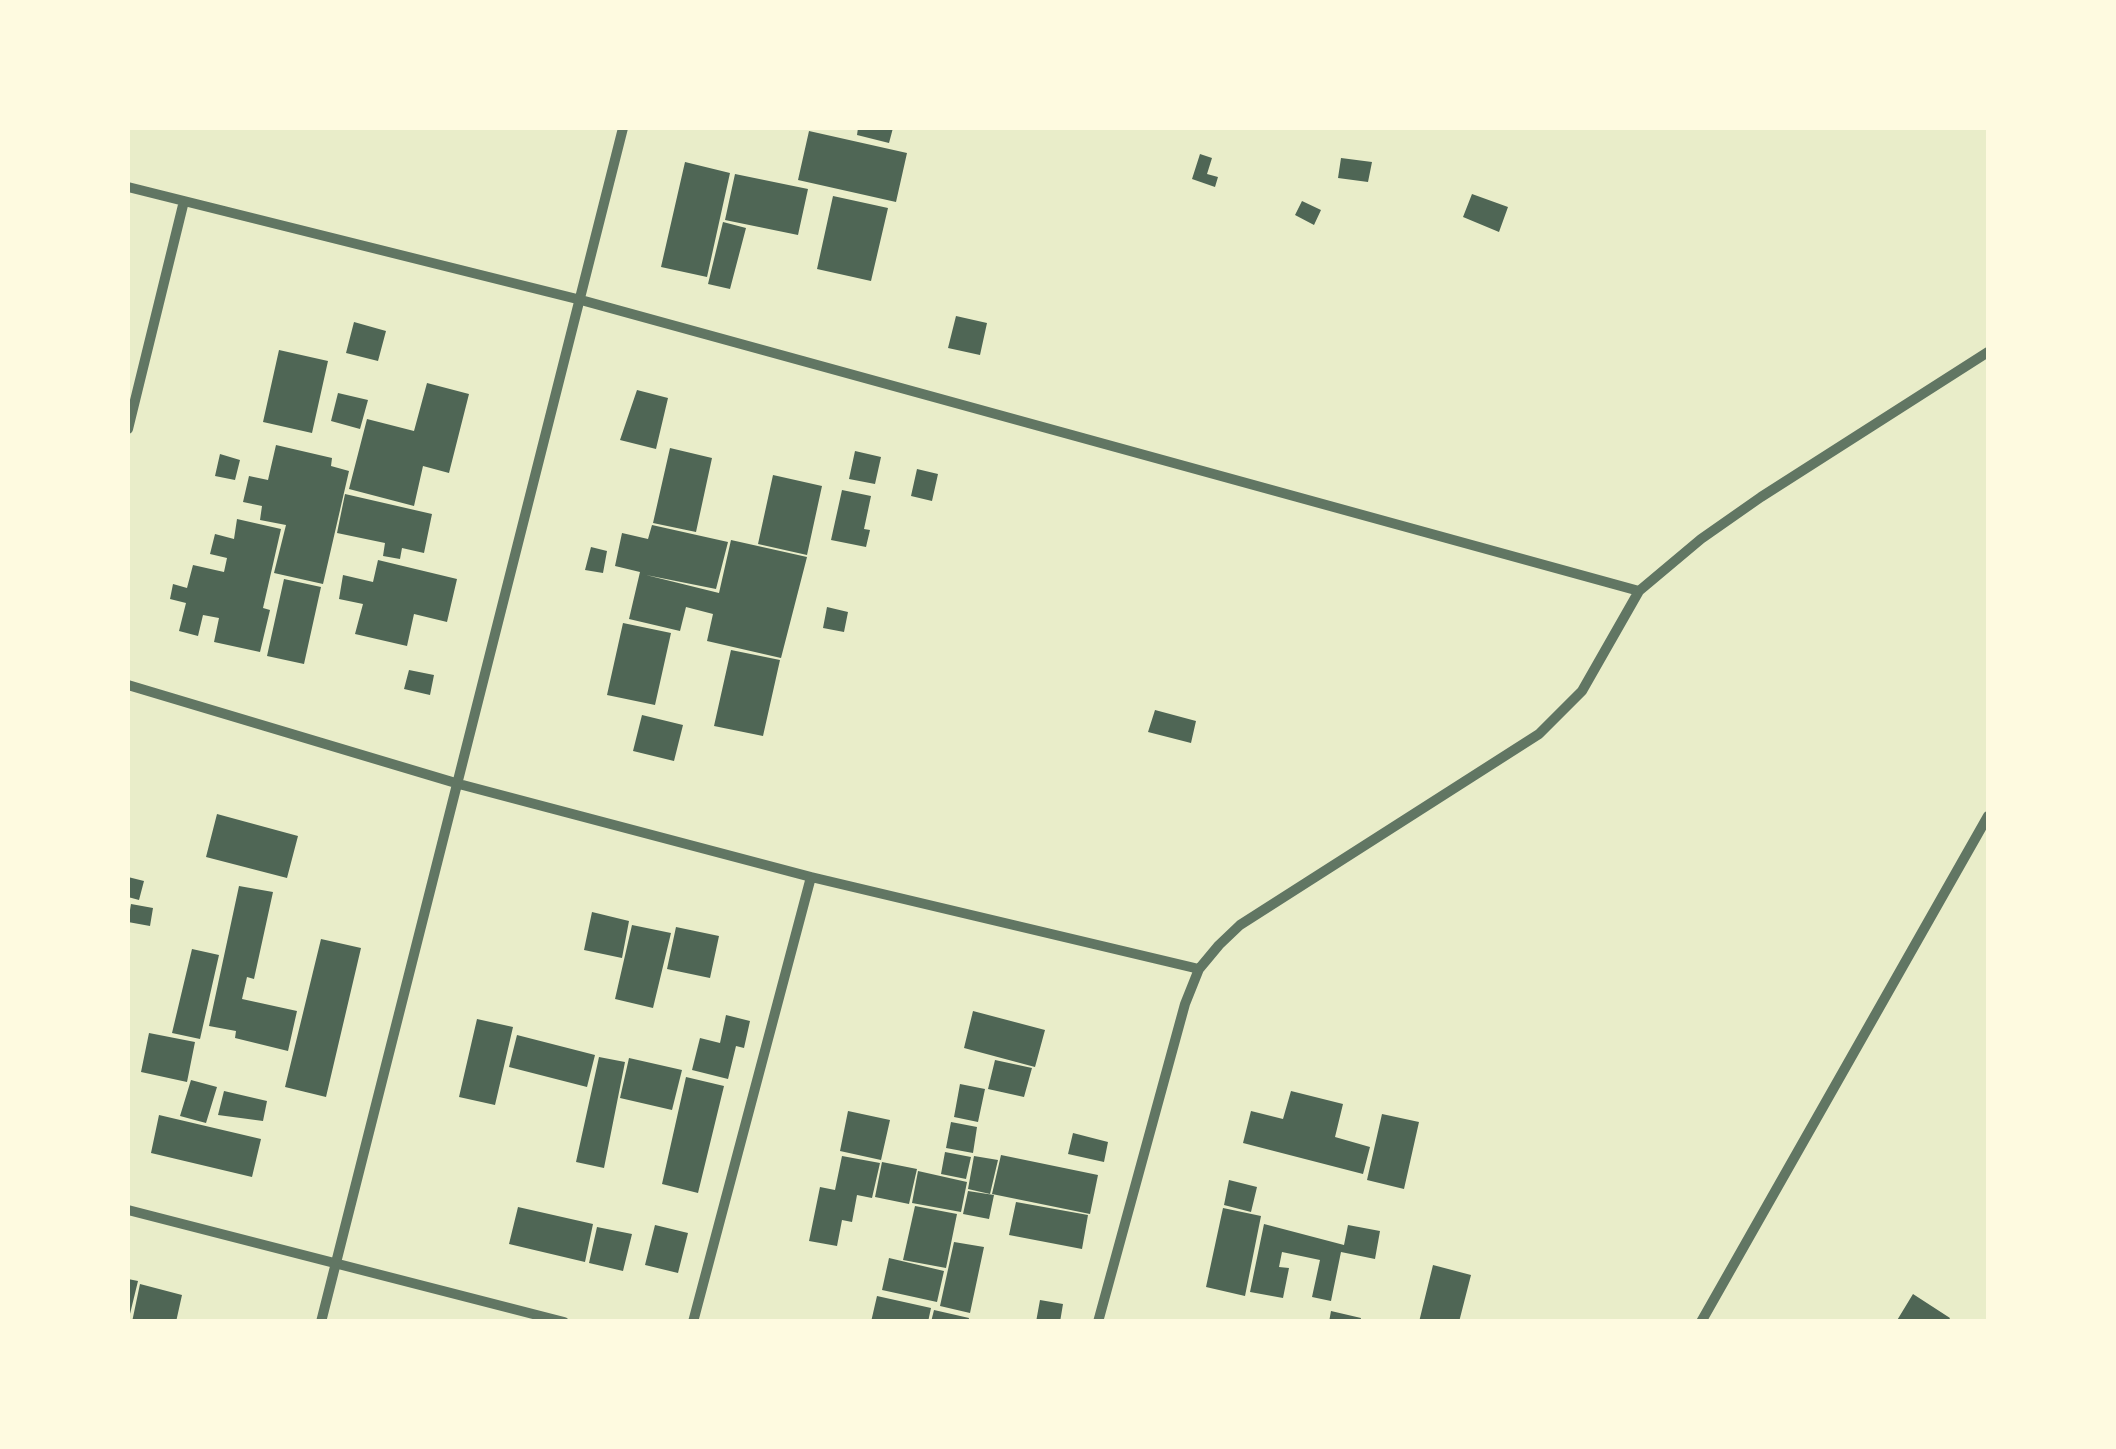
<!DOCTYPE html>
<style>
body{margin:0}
#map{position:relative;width:2116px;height:1449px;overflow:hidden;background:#e9edc9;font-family:"Golos Text",sans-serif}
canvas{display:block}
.frame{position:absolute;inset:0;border:130px solid #fefae0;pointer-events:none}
</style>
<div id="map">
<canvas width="2116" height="1449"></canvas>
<div class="frame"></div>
</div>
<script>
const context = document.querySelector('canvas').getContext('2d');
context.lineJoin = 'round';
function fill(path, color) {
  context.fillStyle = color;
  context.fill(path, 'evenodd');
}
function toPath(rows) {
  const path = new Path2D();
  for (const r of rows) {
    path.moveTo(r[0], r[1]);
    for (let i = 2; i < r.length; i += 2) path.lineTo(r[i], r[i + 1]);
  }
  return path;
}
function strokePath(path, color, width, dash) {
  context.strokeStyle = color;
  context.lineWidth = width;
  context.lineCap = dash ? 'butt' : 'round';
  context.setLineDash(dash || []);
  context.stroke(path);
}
fill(toPath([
 [858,128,893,128,889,143,857,135],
 [809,131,907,153,896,202,798,180],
 [1200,154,1212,158,1207,174,1218,177,1215,187,1192,179],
 [1341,158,1372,162,1368,182,1338,178],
 [685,162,730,173,707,277,661,267],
 [735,174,808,189,798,235,725,220],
 [1472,194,1508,207,1499,232,1463,217],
 [833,196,888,208,871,281,817,269],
 [1302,201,1321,210,1314,225,1295,215],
 [723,222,746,228,730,289,708,284],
 [956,316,987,323,980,355,948,348],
 [354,322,386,331,378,361,346,353],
 [279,350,328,361,312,433,263,422],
 [427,383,469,394,449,473,423,466,414,506,349,489,367,419,414,431],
 [637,390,668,398,656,449,620,440],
 [338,393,368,400,360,429,331,421],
 [276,445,332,458,331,466,349,471,323,584,274,573,286,525,260,520,262,506,243,502,249,476,268,480],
 [670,448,712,458,696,532,653,523],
 [855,451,881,457,875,484,849,479],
 [220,454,240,460,235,480,215,476],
 [917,469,938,474,932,501,911,496],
 [773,475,822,486,807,555,758,544],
 [842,490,871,496,864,529,870,530,866,547,831,540],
 [345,494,432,514,424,553,402,548,400,559,383,556,385,543,337,533],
 [237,519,281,529,263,608,270,610,260,652,214,642,219,618,203,615,198,636,179,631,186,603,170,599,173,584,187,588,193,565,224,572,227,558,210,554,215,534,234,539],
 [652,525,728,542,716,589,646,575,719,593,731,540,807,557,781,658,707,641,713,614,686,607,680,631,629,619,640,572,615,566,622,533,648,539],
 [591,547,607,551,603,573,585,570],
 [378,560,457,579,447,622,414,614,407,646,355,634,363,604,339,599,343,575,373,582],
 [284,579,321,587,304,664,267,656],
 [827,607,848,612,844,632,823,628],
 [623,623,671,633,655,705,607,695],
 [731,650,780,660,763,736,714,726],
 [409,670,434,675,430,695,404,689],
 [1155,710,1196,721,1191,743,1148,732],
 [642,715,683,725,674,761,633,751],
 [217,814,298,836,287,878,206,857],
 [128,877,144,881,139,900,128,897],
 [239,886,273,892,254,979,247,977,242,999,297,1011,288,1051,235,1038,236,1031,209,1026],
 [131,904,153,908,150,926,128,922],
 [592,912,629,921,622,958,584,950],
 [632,925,671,933,653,1008,615,999],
 [676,927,719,936,710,978,667,969],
 [321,939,361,948,326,1097,285,1087],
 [192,949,219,955,200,1039,172,1033],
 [973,1011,1045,1030,1035,1067,964,1048],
 [726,1015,750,1021,744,1048,736,1046,728,1079,692,1070,700,1038,720,1043],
 [477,1019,513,1027,495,1105,459,1097],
 [149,1033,195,1042,187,1082,141,1072],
 [517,1035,595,1055,587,1087,509,1067],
 [599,1057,625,1062,604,1168,576,1162],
 [629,1058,682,1070,672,1110,620,1098],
 [995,1060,1032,1068,1024,1097,988,1089],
 [686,1077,724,1086,698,1193,662,1184],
 [191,1080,217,1087,206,1123,180,1116],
 [960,1084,985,1089,978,1122,954,1117],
 [224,1091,267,1101,263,1121,218,1115],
 [1291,1091,1343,1104,1335,1137,1370,1147,1363,1174,1243,1143,1251,1111,1283,1119],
 [848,1111,890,1120,881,1160,840,1151],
 [1382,1114,1419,1122,1404,1189,1367,1180],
 [159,1115,261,1139,252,1177,151,1153],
 [951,1122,977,1127,973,1153,946,1148],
 [1073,1133,1108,1142,1104,1162,1068,1154],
 [945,1152,971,1157,966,1179,941,1174],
 [1001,1155,1098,1175,1090,1214,992,1194],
 [842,1156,880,1163,872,1198,857,1195,852,1222,842,1220,837,1246,809,1241,820,1187,835,1190],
 [974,1156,998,1160,990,1194,968,1189],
 [882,1162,917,1169,909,1204,875,1197],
 [918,1171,967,1182,961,1212,912,1203],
 [1229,1180,1257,1187,1251,1212,1224,1205],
 [968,1191,994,1195,989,1219,963,1214],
 [1016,1202,1088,1215,1082,1249,1009,1235],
 [915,1206,957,1214,946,1268,903,1260],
 [518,1207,593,1224,585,1262,509,1244],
 [1223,1208,1261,1216,1245,1296,1206,1287],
 [1264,1224,1344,1245,1348,1225,1380,1231,1375,1259,1341,1252,1331,1301,1312,1297,1320,1260,1282,1252,1279,1267,1289,1268,1283,1298,1250,1292],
 [655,1225,688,1233,678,1273,645,1265],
 [597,1227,632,1234,623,1271,589,1263],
 [954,1242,984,1247,970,1313,940,1306],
 [889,1258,944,1271,937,1302,882,1290],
 [1433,1265,1471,1275,1459,1322,1419,1322],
 [128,1279,138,1281,129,1318,128,1318],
 [140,1284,182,1295,176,1322,132,1322],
 [1913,1294,1950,1318,1948,1322,1896,1322],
 [877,1296,931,1308,928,1322,871,1322],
 [1040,1300,1063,1304,1060,1322,1036,1322],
 [934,1310,969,1318,968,1322,931,1322],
 [1331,1311,1361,1318,1360,1322,1329,1322]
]), '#4f6655');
strokePath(toPath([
 [128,187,581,300,1639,591],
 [128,429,184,201],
 [128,685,459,784,811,877,1199,969],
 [128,1210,564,1322],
 [321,1322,623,128],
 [693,1322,811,877],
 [1098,1322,1185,1004,1199,969,1219,945,1240,925,1539,734,1582,691,1639,591,1701,539,1761,497,1988,352],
 [1701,1322,1988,816]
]), '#617663', 10);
</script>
